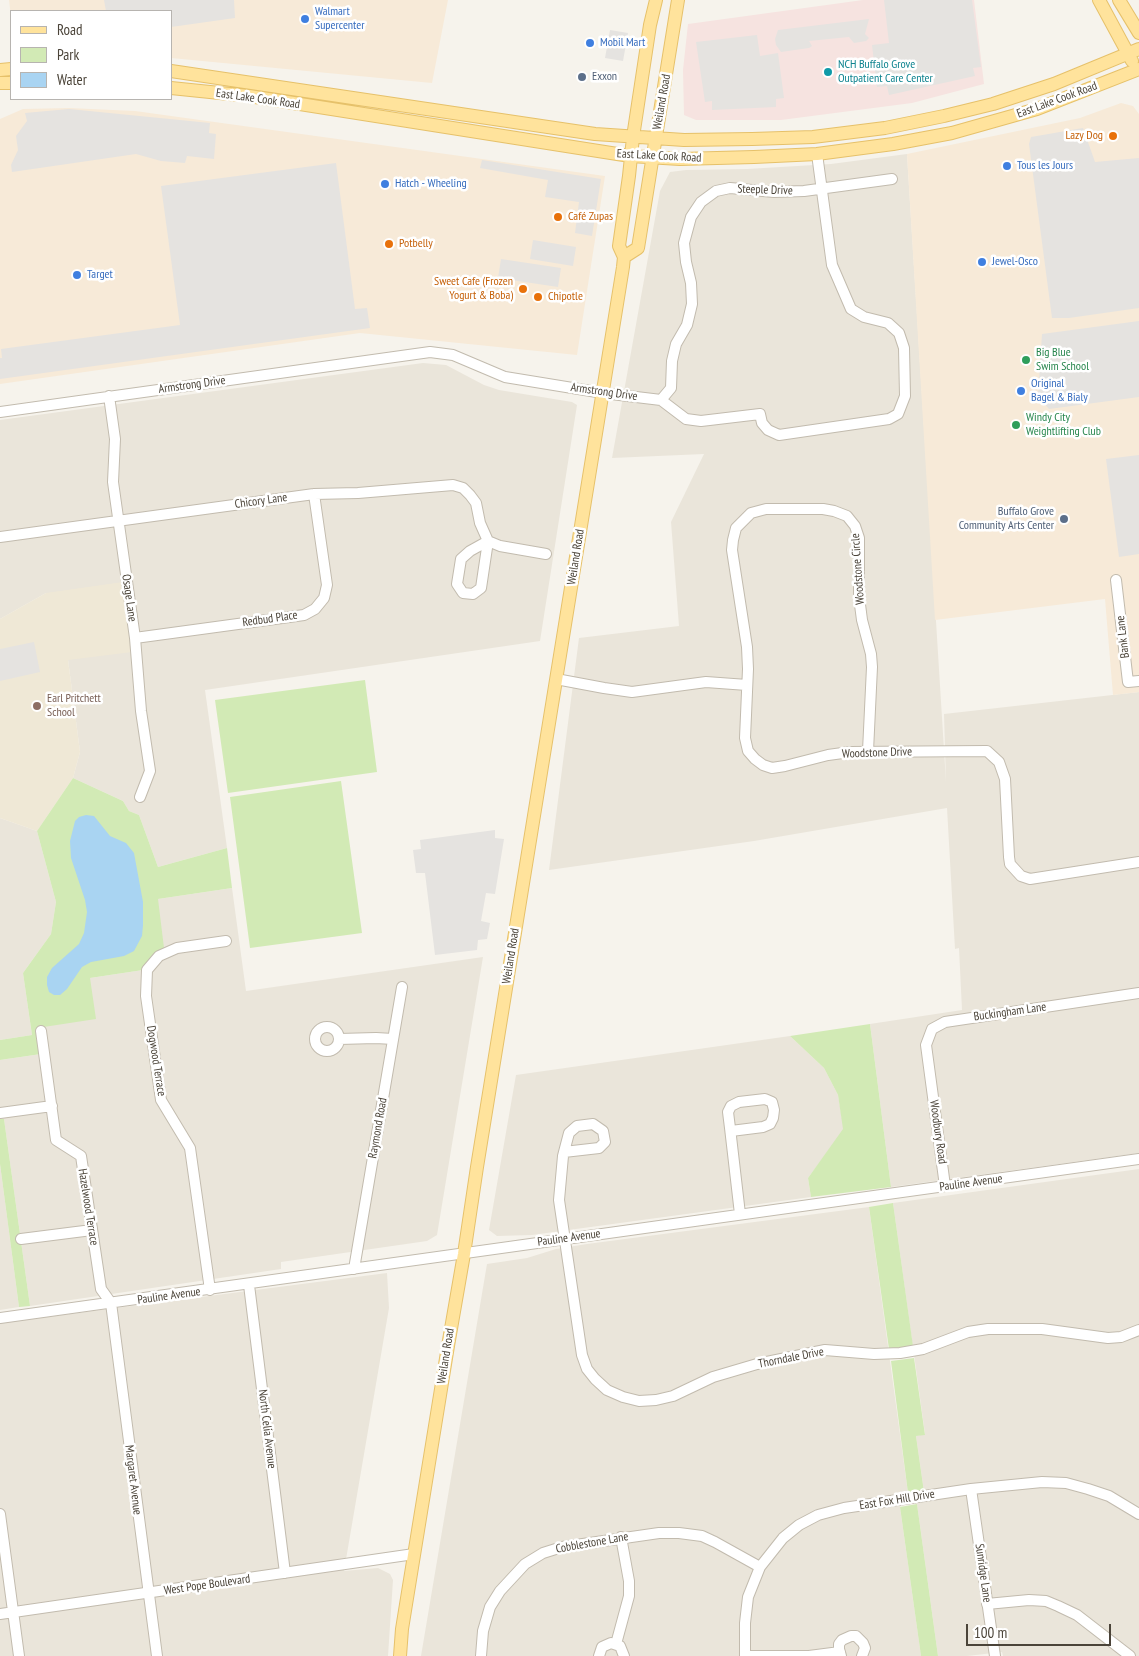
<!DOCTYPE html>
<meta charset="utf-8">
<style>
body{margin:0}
#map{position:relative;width:1139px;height:1656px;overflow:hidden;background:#f6f3ec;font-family:"PT Sans Narrow",sans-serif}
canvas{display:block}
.legend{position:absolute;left:10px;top:10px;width:162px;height:90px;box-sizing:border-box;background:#fff;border:1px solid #b7b4b0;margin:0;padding:6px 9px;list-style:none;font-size:15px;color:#4b4439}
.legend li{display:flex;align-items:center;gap:10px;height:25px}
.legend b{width:25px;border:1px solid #b7b4b0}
.scale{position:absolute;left:966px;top:1624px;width:145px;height:22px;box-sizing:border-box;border:2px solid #4b4439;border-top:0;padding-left:6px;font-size:15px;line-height:18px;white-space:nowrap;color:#4b4439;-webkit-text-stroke:4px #fff;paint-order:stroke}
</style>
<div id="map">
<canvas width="1139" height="1656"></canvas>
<ul class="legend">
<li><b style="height:6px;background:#ffe39c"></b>Road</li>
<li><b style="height:14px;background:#d2eab5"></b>Park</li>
<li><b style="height:14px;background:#a9d4f2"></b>Water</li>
</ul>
<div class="scale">100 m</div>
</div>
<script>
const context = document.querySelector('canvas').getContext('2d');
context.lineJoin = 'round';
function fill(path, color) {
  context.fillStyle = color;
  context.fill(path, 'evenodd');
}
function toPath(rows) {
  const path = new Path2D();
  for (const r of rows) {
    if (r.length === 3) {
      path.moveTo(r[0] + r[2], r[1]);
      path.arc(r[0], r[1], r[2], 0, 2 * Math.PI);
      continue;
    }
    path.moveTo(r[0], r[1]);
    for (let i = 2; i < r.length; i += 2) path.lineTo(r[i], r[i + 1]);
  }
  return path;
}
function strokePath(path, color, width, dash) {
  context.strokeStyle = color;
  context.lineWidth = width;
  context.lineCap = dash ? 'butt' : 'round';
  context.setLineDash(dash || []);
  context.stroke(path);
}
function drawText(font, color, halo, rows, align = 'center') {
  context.font = font + ' "PT Sans Narrow",sans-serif';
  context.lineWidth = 5;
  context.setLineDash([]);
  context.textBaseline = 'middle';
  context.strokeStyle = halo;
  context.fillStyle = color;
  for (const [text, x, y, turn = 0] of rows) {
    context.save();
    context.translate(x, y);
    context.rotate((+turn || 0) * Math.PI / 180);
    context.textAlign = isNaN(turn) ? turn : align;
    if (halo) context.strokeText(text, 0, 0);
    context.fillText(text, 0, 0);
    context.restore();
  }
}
fill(toPath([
 [907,154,946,782,944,714,1139,692,1139,1153,891,1187,870,1024,962,1010,959,948,955,949,947,808,754,841,549,870,579,638,679,626,671,522,704,454,612,458,660,191,670,172,686,170,747,169,831,164],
 [423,363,446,365,484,385,499,390,572,402,577,405,540,641,205,690,227,848,158,867,139,815,129,811,123,801,73,778,80,752,68,660,46,593,0,619,0,420],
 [0,818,37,831,56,902,51,934,23,973,32,1035,0,1040],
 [232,888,246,991,483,957,437,1235,427,1241,281,1262,281,1269,30,1306,4,1119,0,1119,0,1060,41,1054,37,1028,90,978,143,970,158,899],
 [790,1036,824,1068,838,1095,844,1130,808,1178,811,1197,532,1235,497,1236,489,1230,516,1075],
 [0,1164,19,1307,0,1310],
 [1139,1169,1139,1656,1003,1656,1002,1652,967,1656,938,1656,917,1504,924,1492,916,1436,925,1434,893,1203],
 [869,1207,908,1493,900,1507,921,1656,421,1656,487,1264,527,1258,556,1249,587,1244],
 [387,1273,389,1308,344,1571,378,1568,390,1574,393,1580,388,1656,0,1656,0,1323]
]), '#eae5da');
fill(toPath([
 [9,0,448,0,432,83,171,58,171,11,11,11,11,17],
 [1121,103,1133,106,1139,114,1139,692,1113,695,1105,599,935,620,907,154,1080,118],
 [69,108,135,111,605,176,577,355,360,333,0,384,0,119,23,109]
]), '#f7ead8');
fill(toPath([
 [123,582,132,652,68,660,80,752,73,778,37,831,0,818,0,619,46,593]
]), '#efe8d6');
fill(toPath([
 [863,0,974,0,984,84,912,103,781,120,696,120,684,115,683,70,688,24]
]), '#f6e3e0');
fill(toPath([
 [365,680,377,772,228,793,215,700],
 [73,778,123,801,129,811,139,815,158,867,227,848,232,888,158,899,164,948,155,954,143,970,90,978,96,1019,37,1028,41,1054,0,1060,0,1040,32,1035,23,973,51,934,56,902,37,831],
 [341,781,362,933,250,948,230,797],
 [870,1024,891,1187,811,1197,808,1178,843,1129,838,1095,824,1068,790,1036],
 [0,1119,4,1119,30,1306,19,1307,0,1164],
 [893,1203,913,1346,889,1349,869,1207],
 [914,1358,925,1435,916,1436,924,1492,908,1493,891,1361],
 [917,1504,938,1656,921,1656,900,1507]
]), '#d2eab5');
fill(toPath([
 [104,0,234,0,235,18,171,27,171,11,106,11],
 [884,0,972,0,981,67,973,68,975,76,889,95,887,86,877,87,872,45,889,43],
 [869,19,865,34,869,38,866,41,854,43,849,37,809,41,812,46,809,48,781,52,776,45,775,39,778,30],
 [610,30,628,33,623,61,605,58],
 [757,35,760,56,778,53,784,98,776,99,776,107,712,110,712,101,705,102,696,42],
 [69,109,210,123,209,133,216,134,214,159,187,156,185,163,161,161,136,154,12,172,11,165,18,150,16,136,27,121,25,113],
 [1083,128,1095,162,1139,158,1139,308,1069,318,1052,318,1029,144,1031,137],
 [482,160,601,179,592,236,575,233,579,202,545,197,548,180,480,168],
 [336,163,355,309,367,308,370,328,0,379,0,358,2,358,1,349,180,325,161,186],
 [533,240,576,247,573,266,530,259],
 [501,259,561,268,558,287,498,278],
 [1139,321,1139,397,1049,409,1038,396,1042,334],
 [1139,455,1139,554,1119,557,1106,459],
 [34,642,40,672,0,681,0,649],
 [495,830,495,838,504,839,495,894,486,893,481,921,490,923,487,939,478,940,477,950,435,955,425,873,416,873,413,850,421,849,420,840]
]), '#e5e3e0');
fill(toPath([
 [86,815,94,816,110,836,126,843,134,853,143,902,143,925,142,936,134,951,124,956,91,962,82,967,67,989,60,995,54,995,49,992,47,985,47,977,52,968,79,944,84,933,87,912,85,900,71,858,70,841,75,821,79,817]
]), '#a9d4f2');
const minor = toPath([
 [109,396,115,439,113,482,135,638,141,711,150,771,140,797],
 [661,400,671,388,672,361,676,344,687,325,692,304,691,283,686,262,684,243,691,217,701,202,716,191,730,188,774,192,804,191,892,179],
 [0,412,430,352,453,355,505,377,603,393,661,400,686,419,701,421,760,414,762,423,768,430,779,435,889,419,898,414,905,396,904,348,899,333,888,323,864,317,851,309,832,265,817,154],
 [0,537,314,494,358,493,453,485,463,488,470,495,476,503,480,523,488,541,500,546,546,554],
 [488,541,481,588,473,594,463,593,457,584,461,559,470,551,488,541],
 [1116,580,1128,682,1139,681],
 [135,638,304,615,315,609,324,598,327,585,314,494],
 [556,679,604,688,632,692,706,682,747,685],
 [868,751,872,667,871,654,862,620,859,597,859,538,855,526,847,516,834,511,823,509,766,509,751,513,736,528,733,540,732,550,747,647,748,669,745,738,748,751,755,759,763,765,772,768,785,766,828,755,850,752,987,751,999,762,1005,779,1009,857,1010,864,1021,876,1030,879,1139,862],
 [327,1039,12],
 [41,1031,56,1140,81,1156,101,1289,111,1303,157,1656],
 [339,1039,376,1038,393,1039],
 [0,1113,52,1106],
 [731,1131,763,1127,770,1124,773,1118,774,1110,772,1102,765,1099,739,1102,731,1106,728,1112,730,1128,740,1214],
 [564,1152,599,1148,605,1142,603,1131,593,1124,577,1126,569,1133,564,1152,563,1156,559,1200,582,1355,587,1369,595,1379,607,1390,623,1397,639,1401,656,1400,673,1396,713,1377,757,1364,825,1350,874,1354,900,1353,923,1349,968,1332,988,1329,1042,1329,1108,1338,1121,1337,1139,1330],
 [945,1186,926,1045,932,1029,945,1022,1139,993],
 [21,1239,92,1230],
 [354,1269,402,987],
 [249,1285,285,1573],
 [210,1290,190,1148,161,1100,146,996,147,970,159,956,177,948,226,941],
 [0,1318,1139,1159],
 [971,1489,995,1656],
 [0,1514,19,1656],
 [987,1604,1029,1600,1046,1601,1058,1606,1077,1615,1130,1656],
 [0,1614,414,1554],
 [616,1644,629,1596,629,1581,621,1537],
 [481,1656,483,1631,490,1607,500,1591,525,1564,543,1553,562,1547,659,1533,679,1533,702,1536,715,1542,760,1567],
 [599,1656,602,1647,611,1643,620,1646,624,1656],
 [745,1656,745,1623,748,1597,760,1567,783,1538,799,1525,818,1515,844,1508,971,1489,1042,1482,1066,1483,1088,1489,1109,1496,1139,1514],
 [745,1656,809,1656,840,1652],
 [841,1656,839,1649,839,1644,842,1640,851,1636,856,1636,863,1643,865,1648,862,1656]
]);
const major = toPath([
 [1099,0,1132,61],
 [1119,0,1139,33],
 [0,70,11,69],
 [171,71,595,134,684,140,752,139,813,137,885,128,944,116,993,104,1054,84,1139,49],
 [0,83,11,83],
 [171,88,249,96,630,156,680,159,754,157,817,154,893,144,952,133,1037,109,1139,69],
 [624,257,638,248,678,0],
 [400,1656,402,1629,448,1346,464,1254,477,1167,623,267,624,257,619,246,629,176,633,137,650,25,656,0]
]);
strokePath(minor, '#c2bbae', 12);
strokePath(major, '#e6c16a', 14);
strokePath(minor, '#fff', 10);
strokePath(major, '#ffe39c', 12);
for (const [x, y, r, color] of [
 [305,19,5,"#3f7fe0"],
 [590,43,5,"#3f7fe0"],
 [828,72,5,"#0f9aa8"],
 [582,77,5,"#5c6f8a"],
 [1113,136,5,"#e8710a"],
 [1007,166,5,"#3f7fe0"],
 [385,184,5,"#3f7fe0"],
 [558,217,5,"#e8710a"],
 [389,244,5,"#e8710a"],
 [982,262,5,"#3f7fe0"],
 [77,275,5,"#3f7fe0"],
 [523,289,5,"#e8710a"],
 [538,297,5,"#e8710a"],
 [1026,360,5,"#2e9e5b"],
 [1021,391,5,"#3f7fe0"],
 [1016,425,5,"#2e9e5b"],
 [1064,519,5,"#5c6f8a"],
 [37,706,5,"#8d6e63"]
]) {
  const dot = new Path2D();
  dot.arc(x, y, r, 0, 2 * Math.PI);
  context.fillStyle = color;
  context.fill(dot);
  strokePath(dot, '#fff', 2);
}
drawText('12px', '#366cbe', '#fff', [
 ["Walmart",315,12],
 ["Supercenter",315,26],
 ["Mobil Mart",600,43],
 ["Tous les Jours",1017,166],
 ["Hatch - Wheeling",395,184],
 ["Jewel-Osco",992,262],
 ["Target",87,275],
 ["Original",1031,384],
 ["Bagel & Bialy",1031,398]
], 'left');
drawText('12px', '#0d838f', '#fff', [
 ["NCH Buffalo Grove",838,65],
 ["Outpatient Care Center",838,79]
], 'left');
drawText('12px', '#4e5e75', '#fff', [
 ["Exxon",592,77],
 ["Buffalo Grove",1054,512,"right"],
 ["Community Arts Center",1054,526,"right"]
], 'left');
drawText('12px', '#4b4439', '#fff', [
 ["East Lake Cook Road",258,99,8],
 ["East Lake Cook Road",1057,100,-20],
 ["Weiland Road",662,102,-80],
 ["East Lake Cook Road",659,156,3],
 ["Steeple Drive",765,190,2],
 ["Armstrong Drive",192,385,-8],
 ["Armstrong Drive",604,392,8],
 ["Chicory Lane",261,501,-8],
 ["Weiland Road",576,557,-81],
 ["Woodstone Circle",858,569,-94],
 ["Osage Lane",129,598,82],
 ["Redbud Place",270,619,-8],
 ["Bank Lane",1123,637,-97],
 ["Woodstone Drive",877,753,-2],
 ["Weiland Road",511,956,-81],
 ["Buckingham Lane",1010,1012,-8],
 ["Dogwood Terrace",156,1061,81],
 ["Raymond Road",378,1128,-80],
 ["Woodbury Road",938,1132,82],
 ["Pauline Avenue",971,1183,-8],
 ["Hazelwood Terrace",88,1207,81],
 ["Pauline Avenue",569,1238,-8],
 ["Pauline Avenue",169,1296,-8],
 ["Weiland Road",446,1356,-81],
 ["Thorndale Drive",791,1358,-11],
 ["North Celia Avenue",267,1429,83],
 ["Margaret Avenue",133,1480,83],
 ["East Fox Hill Drive",897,1500,-9],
 ["Cobblestone Lane",592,1543,-10],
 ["Sunridge Lane",983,1573,82],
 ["West Pope Boulevard",207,1585,-8]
]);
drawText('12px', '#c56008', '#fff', [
 ["Lazy Dog",1103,136,"right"],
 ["Café Zupas",568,217],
 ["Potbelly",399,244],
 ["Sweet Cafe (Frozen",513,282,"right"],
 ["Yogurt & Boba)",513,296,"right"],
 ["Chipotle",548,297]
], 'left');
drawText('12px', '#27864d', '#fff', [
 ["Big Blue",1036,353],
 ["Swim School",1036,367],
 ["Windy City",1026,418],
 ["Weightlifting Club",1026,432]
], 'left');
drawText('12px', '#785e54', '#fff', [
 ["Earl Pritchett",47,699],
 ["School",47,713]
], 'left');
</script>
